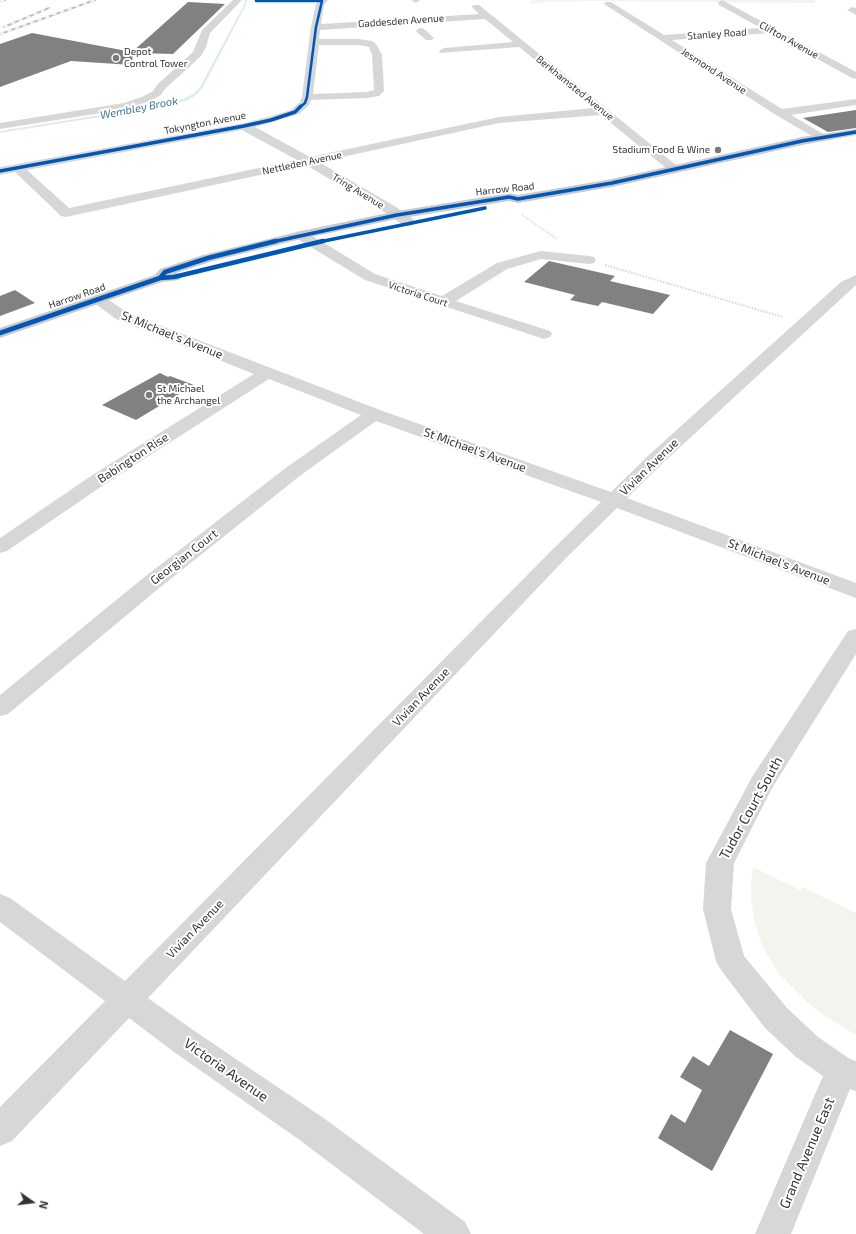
<!DOCTYPE html>
<style>
body{margin:0}
#map{position:relative;width:856px;height:1234px;overflow:hidden;background:#fff;font-family:"Exo 2",sans-serif}
canvas{display:block}
.north{position:absolute;left:12px;top:1182px;width:40px;height:40px;-webkit-text-stroke:3px #fff;paint-order:stroke;rotate:104deg;font-size:11px;font-weight:700;line-height:16px;text-align:center;color:#333}
.north::after{content:'';display:block;margin:auto;width:14px;height:18px;background:#333;clip-path:polygon(50% 0,100% 100%,50% 72%,0 100%)}
</style>
<div id="map">
<canvas width="856" height="1234"></canvas>
<div class="north">N</div>
</div>
<script>
const context = document.querySelector('canvas').getContext('2d');
context.lineJoin = 'round';
function fill(path, color) {
  context.fillStyle = color;
  context.fill(path, 'evenodd');
}
function toPath(rows) {
  const path = new Path2D();
  for (const r of rows) {
    path.moveTo(r[0], r[1]);
    for (let i = 2; i < r.length; i += 2) path.lineTo(r[i], r[i + 1]);
  }
  return path;
}
function strokePath(path, color, width, dash) {
  context.strokeStyle = color;
  context.lineWidth = width;
  context.lineCap = dash ? 'butt' : 'round';
  context.setLineDash(dash || []);
  context.stroke(path);
}
function drawText(font, color, halo, rows, align = 'center') {
  context.font = font + ' "Exo 2",sans-serif';
  context.lineWidth = 4;
  context.setLineDash([]);
  context.textBaseline = 'middle';
  context.strokeStyle = halo;
  context.fillStyle = color;
  for (const [text, x, y, turn = 0] of rows) {
    context.save();
    context.translate(x, y);
    context.rotate((+turn || 0) * Math.PI / 180);
    context.textAlign = isNaN(turn) ? turn : align;
    if (halo) context.strokeText(text, 0, 0);
    context.fillText(text, 0, 0);
    context.restore();
  }
}
fill(toPath([
 [532,0,815,0,815,3,595,1,546,2,530,4],
 [753,867,800,890,803,887,856,913,856,1035,822,1014,808,1003,780,975,768,956,760,940,755,923,751,900,751,882]
]), '#f1f5ed');
fill(toPath([
 [245,0,247,0,246,5,203,87,195,96,185,101,144,110,0,133,0,131,144,108,183,99,193,94,200,87,244,5,245,0]
]), '#ddebf3');
fill(toPath([
 [188,2,225,4,173,54,133,53,132,65,71,61,0,87,0,44,32,33,132,52],
 [856,110,856,128,828,132,803,118],
 [549,261,615,276,610,281,670,295,653,314,602,302,598,306,570,300,575,295,524,282],
 [15,290,35,303,0,316,0,296],
 [160,373,168,377,170,376,194,385,136,420,102,405],
 [730,1030,773,1054,712,1171,658,1138,671,1114,685,1123,702,1090,680,1077,693,1056,709,1066]
]), '#818181');
strokePath(toPath([
 [522,215,557,239]
]), '#d6d6d6', 1.5, [1, 1]);
strokePath(toPath([
 [605,265,783,317]
]), '#d6d6d6', 2, [1.5, 1.5]);
fill(toPath([
 [233,0,242,0,210,33,206,47,201,56,165,89,161,95,150,101,126,109,0,129,0,123,124,103,142,97,153,91,157,85,193,52,202,30,233,0],
 [319,0,328,0,324,5,321,24,479,14,472,7,473,5,479,5,681,169,679,172,671,172,601,115,499,123,319,162,396,207,413,219,415,222,413,225,408,226,403,225,386,213,306,165,66,217,61,216,15,172,0,175,0,167,244,123,268,117,291,110,300,102,302,97,311,27,316,4,319,0],
 [485,19,513,42,444,48,439,51,440,53,519,47,594,108,499,117,310,157,255,127,299,114,309,105,311,100,367,98,379,96,384,91,382,55,376,44,372,41,359,39,319,39,320,30,485,19],
 [319,45,359,45,369,47,372,55,374,90,367,92,313,94,319,45],
 [242,130,297,160,69,208,27,170,242,130],
 [411,0,420,0,416,3,411,0],
 [722,0,856,72,856,79,852,78,770,33,672,40,782,109,856,99,856,105,791,115,825,135,827,137,825,139,817,139,776,115,604,4,605,2,611,2,664,35,761,28,719,5,718,3,722,0],
 [852,7,856,8,856,15,847,10,852,7],
 [421,28,424,29,432,36,434,38,432,40,426,40,418,33,416,31,418,29,421,28],
 [301,231,306,232,375,274,442,296,497,263,541,251,589,256,594,257,596,260,594,263,589,264,541,259,507,269,456,301,550,331,552,334,550,337,544,339,365,280,296,238,294,235,296,232,301,231],
 [856,275,856,285,664,462,627,498,856,583,856,598,617,508,566,558,148,998,196,1032,325,1119,465,1222,471,1234,424,1234,301,1141,174,1052,129,1018,12,1141,0,1146,0,1107,105,1001,0,922,0,894,10,898,125,981,552,550,601,502,376,421,301,475,158,589,8,714,0,716,0,695,142,579,287,467,361,415,269,379,108,482,7,551,0,553,0,538,94,474,254,374,116,319,93,302,90,299,93,296,98,294,103,296,128,313,380,410,611,492,650,454,841,282,856,275],
 [856,629,856,654,772,788,734,863,731,909,744,956,787,1008,818,1037,850,1059,856,1061,856,1091,850,1089,791,1234,755,1234,823,1076,796,1057,765,1028,721,970,716,961,703,909,706,863,752,777,848,631,856,629]
]), '#d7d7d7');
fill(toPath([
 [856,129,856,135,802,145,612,187,518,203,509,201,397,219,301,239,213,261,176,273,179,274,181,277,179,280,162,282,0,338,0,328,155,275,160,269,203,255,301,231,397,211,509,193,518,195,612,179,802,137,856,129]
]), '#cacaca');
const rail = toPath([
 [0,1,5,0],
 [4,27,49,8],
 [0,34,95,0]
]);
strokePath(rail, '#bebebe', 2);
strokePath(rail, '#fff', 1.5, [4]);
strokePath(toPath([
 [258,0,256,1,322,1,316,27,307,97,305,103,300,107]
]), '#0057b8', 2.5);
strokePath(toPath([
 [0,171,244,126,271,120,295,112,301,106],
 [272,242,397,215,509,197,518,199,612,183,802,141,856,132],
 [319,242,485,208]
]), '#0057b8', 3.5);
strokePath(toPath([
 [160,278,165,272,208,258,276,241],
 [0,333,160,278,174,277,323,241]
]), '#0057b8', 4.5);
for (const [x, y, r, color] of [
 [116,58,4,"#7a7a7a"],
 [718,150,4,"#7a7a7a"],
 [149,395,4,"#7a7a7a"]
]) {
  const dot = new Path2D();
  dot.arc(x, y, r, 0, 2 * Math.PI);
  context.fillStyle = color;
  context.fill(dot);
  strokePath(dot, '#fff', 1.5);
}
drawText('10px', '#333', '#fff', [
 ["Gaddesden Avenue",401,21,-4],
 ["Stanley Road",717,34,-4],
 ["Clifton Avenue",789,40,29],
 ["Jesmond Avenue",714,71,33],
 ["Berkhamsted Avenue",575,88,39],
 ["Tokyngton Avenue",205,123,-11],
 ["Nettleden Avenue",302,163,-12],
 ["Harrow Road",505,189,-6],
 ["Tring Avenue",358,191,31],
 ["Victoria Court",418,294,18],
 ["Harrow Road",77,296,-19]
]);
drawText('10px', '#333', '#fff', [
 ["Depot",124,52],
 ["Control Tower",124,64],
 ["Stadium Food & Wine",710,150,"right"],
 ["St Michael",157,389],
 ["the Archangel",157,401]
], 'left');
drawText('italic 11px', '#3f7597', '#fff', [
 ["Wembley Brook",139,108,-11]
]);
drawText('12px', '#333', '#fff', [
 ["St Michael's Avenue",172,335,22],
 ["St Michael's Avenue",475,450,20],
 ["Babington Rise",133,458,-33],
 ["Vivian Avenue",649,467,-44],
 ["Georgian Court",184,557,-38],
 ["St Michael's Avenue",779,562,21],
 ["Vivian Avenue",421,697,-46],
 ["Vivian Avenue",195,929,-46]
]);
drawText('14px', '#333', '#fff', [
 ["Tudor Court South",751,808,-61],
 ["Victoria Avenue",226,1070,35],
 ["Grand Avenue East",807,1153,-67]
]);
</script>
